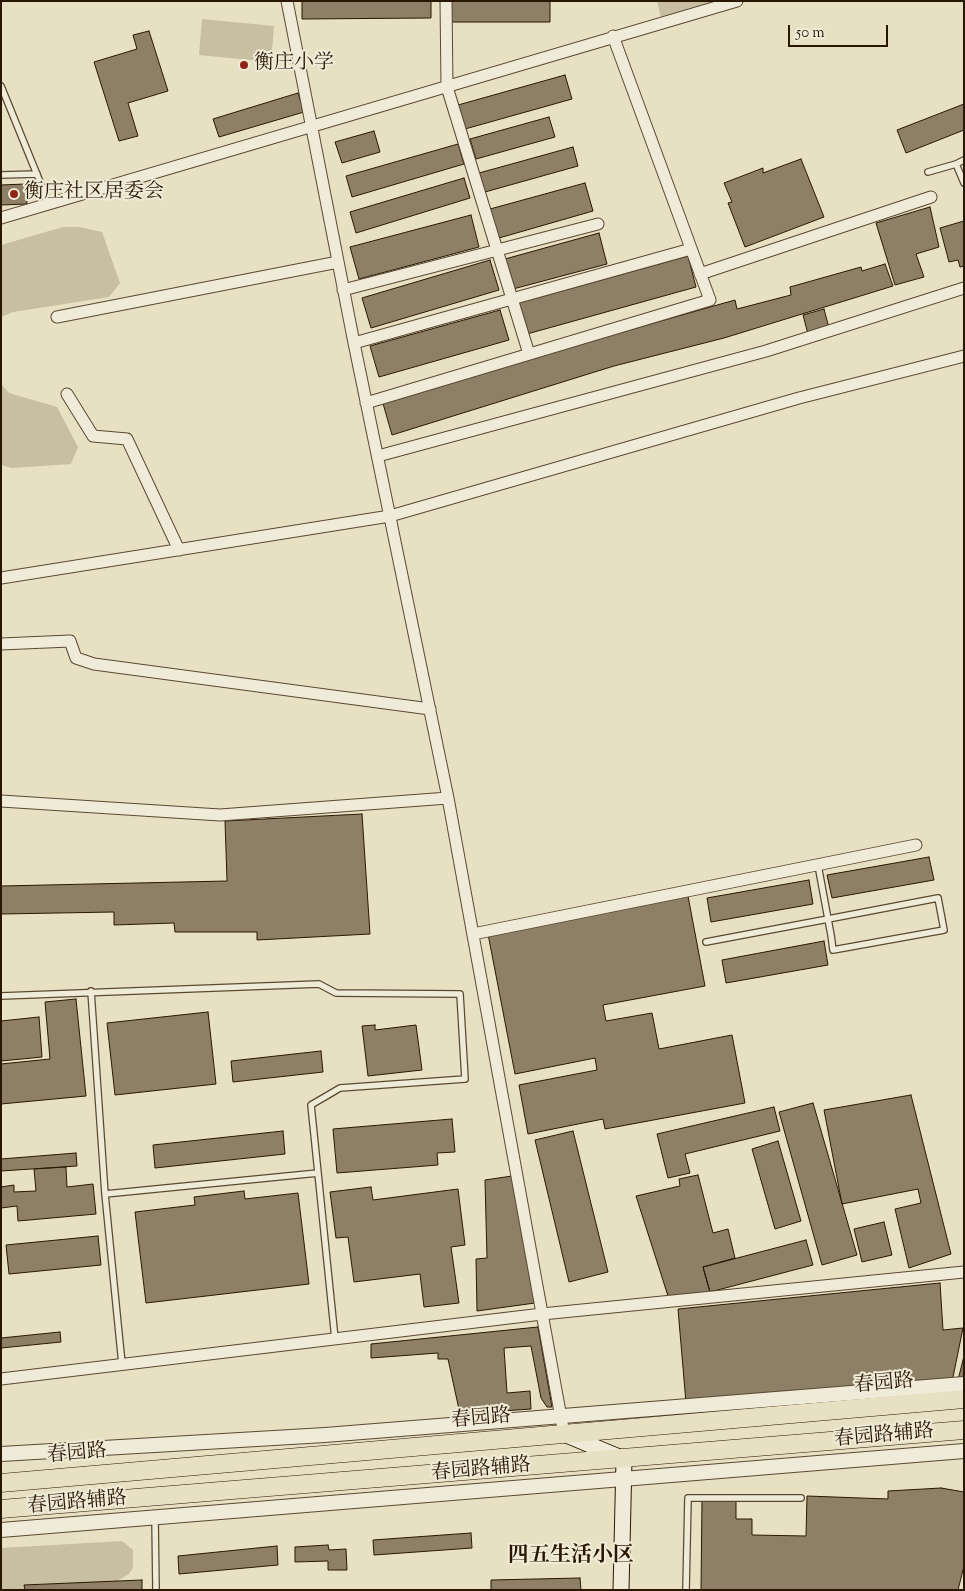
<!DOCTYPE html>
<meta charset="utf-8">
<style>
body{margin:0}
#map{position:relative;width:965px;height:1591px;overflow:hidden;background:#e8e0c3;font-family:"Sorts Mill Goudy",serif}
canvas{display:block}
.frame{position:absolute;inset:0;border:2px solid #2a1702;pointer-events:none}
.scale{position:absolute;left:788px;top:25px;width:100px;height:22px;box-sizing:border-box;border:2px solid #2a1702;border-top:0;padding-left:6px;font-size:15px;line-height:18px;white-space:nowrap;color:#2a1702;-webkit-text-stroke:4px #f0ebd8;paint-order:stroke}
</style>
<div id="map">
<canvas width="965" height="1591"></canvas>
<div class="frame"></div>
<div class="scale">50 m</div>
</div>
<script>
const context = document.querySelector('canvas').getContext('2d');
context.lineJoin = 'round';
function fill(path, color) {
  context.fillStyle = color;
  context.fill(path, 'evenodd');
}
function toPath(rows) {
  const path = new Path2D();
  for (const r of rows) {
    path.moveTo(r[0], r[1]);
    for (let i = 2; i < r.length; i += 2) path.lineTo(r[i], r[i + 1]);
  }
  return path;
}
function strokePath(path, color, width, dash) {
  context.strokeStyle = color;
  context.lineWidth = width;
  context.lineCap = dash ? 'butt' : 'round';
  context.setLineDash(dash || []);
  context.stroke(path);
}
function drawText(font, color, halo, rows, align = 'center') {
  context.font = font + ' "Sorts Mill Goudy","Noto Serif SC",serif';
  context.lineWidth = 4;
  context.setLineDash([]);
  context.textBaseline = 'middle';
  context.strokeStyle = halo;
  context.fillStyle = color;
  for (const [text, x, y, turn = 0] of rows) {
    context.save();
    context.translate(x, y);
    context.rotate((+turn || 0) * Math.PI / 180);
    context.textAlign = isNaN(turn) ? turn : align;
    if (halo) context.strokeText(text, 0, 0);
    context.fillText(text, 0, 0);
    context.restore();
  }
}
fill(toPath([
 [657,1,737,1,662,22],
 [202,19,274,26,271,62,199,55],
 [63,227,79,227,102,232,120,283,109,297,13,312,1,317,1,245],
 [1,384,9,393,57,407,78,447,71,464,12,468,1,465],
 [122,1541,133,1550,133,1568,129,1574,117,1581,24,1586,25,1590,1,1590,1,1548]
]), '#c8bea2');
const building = toPath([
 [302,1,431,1,431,18,302,19,302,1],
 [451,1,550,1,550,22,451,22,451,1],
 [149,31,168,91,128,103,138,136,119,141,94,62,137,49,133,35,149,31],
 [565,75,572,99,465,129,458,105,565,75],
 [298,93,304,112,219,137,213,119,298,93],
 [964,104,964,130,906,153,897,130,964,104],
 [549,117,555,137,476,159,470,139,549,117],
 [374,131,380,152,342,163,335,142,374,131],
 [458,144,464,164,352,197,346,176,458,144],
 [573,147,578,166,485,192,479,173,573,147],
 [801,159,824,217,745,247,728,203,732,202,724,183,763,168,763,173,801,159],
 [464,178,470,198,356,233,350,212,464,178],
 [585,183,593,211,499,238,490,209,585,183],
 [26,184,27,204,1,205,1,185,26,184],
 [930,207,939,247,916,254,924,277,895,285,876,223,930,207],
 [471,215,479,247,359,279,350,247,471,215],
 [964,221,964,266,960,267,958,260,949,262,940,228,964,221],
 [599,233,607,264,513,289,505,259,599,233],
 [688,256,696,287,527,334,518,303,688,256],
 [490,260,499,290,371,328,362,298,490,260],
 [885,264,893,286,724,338,614,366,392,435,382,400,735,300,737,309,791,295,790,287,861,267,862,271,885,264],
 [824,309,829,328,808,334,803,315,824,309],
 [500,310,509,340,379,377,370,346,500,310],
 [362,814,370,934,257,940,257,932,175,932,174,923,114,925,114,912,1,914,1,886,227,881,225,821,362,814],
 [929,857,934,880,832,898,827,875,929,857],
 [809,880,813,904,711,922,707,898,809,880],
 [688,896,705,986,603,1005,606,1021,652,1013,659,1049,732,1035,745,1103,605,1129,603,1119,528,1134,519,1085,597,1070,595,1058,515,1074,488,934,688,896],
 [824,941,828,965,726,983,722,960,824,941],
 [76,999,86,1096,1,1104,1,1064,50,1059,45,1002,76,999],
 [208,1012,216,1084,115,1095,107,1023,208,1012],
 [39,1017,42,1057,1,1061,1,1021,39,1017],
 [375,1025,375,1030,416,1025,422,1070,368,1076,362,1026,375,1025],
 [321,1051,323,1072,233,1082,231,1061,321,1051],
 [911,1095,951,1254,909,1268,895,1209,921,1203,918,1189,842,1204,824,1110,911,1095],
 [813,1103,857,1255,822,1265,779,1112,813,1103],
 [774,1107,780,1131,685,1154,690,1173,668,1178,657,1134,774,1107],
 [452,1119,455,1152,437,1153,438,1165,337,1173,333,1129,452,1119],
 [283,1131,285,1154,155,1168,153,1145,283,1131],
 [573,1131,608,1272,569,1282,535,1140,573,1131],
 [778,1141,801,1221,775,1229,752,1149,778,1141],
 [76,1153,77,1166,1,1171,1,1159,76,1153],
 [66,1167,67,1187,93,1184,96,1214,18,1221,17,1206,1,1208,1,1187,14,1185,14,1192,36,1191,34,1169,66,1167],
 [698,1175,713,1233,728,1229,735,1258,703,1267,710,1292,668,1296,636,1196,680,1186,679,1179,698,1175],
 [512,1176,535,1303,477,1311,476,1259,487,1258,485,1180,512,1176],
 [371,1187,373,1200,458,1189,465,1245,451,1247,459,1303,424,1307,420,1274,354,1282,348,1237,336,1238,330,1192,371,1187],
 [244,1191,245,1199,298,1193,309,1284,146,1303,135,1212,195,1205,194,1197,244,1191],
 [884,1222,892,1255,862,1262,854,1229,884,1222],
 [98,1236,101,1265,9,1274,6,1245,98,1236],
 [806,1240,813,1265,710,1292,703,1267,806,1240],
 [940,1283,943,1330,963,1328,952,1382,686,1403,678,1309,940,1283],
 [538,1327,552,1407,547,1407,541,1398,531,1346,504,1348,507,1393,530,1391,531,1409,460,1414,448,1359,438,1359,438,1353,371,1358,371,1344,538,1327],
 [60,1332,61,1342,1,1348,1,1338,60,1332],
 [964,1356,964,1379,958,1380,964,1356],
 [941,1488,964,1492,964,1566,958,1590,701,1590,702,1499,736,1499,736,1519,752,1519,752,1535,806,1536,807,1496,888,1499,888,1491,941,1488],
 [471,1533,472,1548,374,1555,373,1540,471,1533],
 [328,1545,329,1550,346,1549,347,1570,328,1570,328,1561,295,1562,295,1547,328,1545],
 [277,1546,278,1565,179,1574,178,1556,277,1546],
 [580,1578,581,1590,491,1590,491,1580,580,1578],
 [142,1580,142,1590,25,1590,24,1585,142,1580]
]);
fill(building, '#8d8066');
strokePath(building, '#2a1702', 1);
const service = toPath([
 [1,86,49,204],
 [964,160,956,164,964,183],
 [928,172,956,164],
 [1,175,37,174],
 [706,942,828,919,938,898,944,930,833,950,831,935,828,919,818,865],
 [91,991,105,1194,122,1364],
 [1,996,319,984,336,993,460,994,465,1079,340,1088,311,1105,318,1173,105,1194],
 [318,1173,335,1339],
 [155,1517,156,1590],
 [686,1590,688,1498,801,1498]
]);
const minor = toPath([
 [287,1,354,343,448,798,564,1434],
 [446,1,447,87,529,354],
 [1,218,737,1],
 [700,274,931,197],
 [343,290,598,224],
 [57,317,338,262],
 [354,343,691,249],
 [67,394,93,436,127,439,179,550],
 [366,403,710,300,613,36],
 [378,456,766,351,964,288],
 [1,578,390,516,799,398,964,356],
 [1,644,70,641,76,658,94,664,430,709],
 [1,801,220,815,448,798],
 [473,934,916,845],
 [1,1379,542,1314,964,1272]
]);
const tertiary = toPath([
 [1,1454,325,1435,964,1384],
 [1,1530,964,1451]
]);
const secondary = toPath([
 [564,1434,624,1459,621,1590]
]);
const primary = toPath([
 [1,1483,964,1399],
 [1,1509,964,1430]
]);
strokePath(service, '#5a4932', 8);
strokePath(minor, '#5a4932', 13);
strokePath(tertiary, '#5a4932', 16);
strokePath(secondary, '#2a1702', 17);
strokePath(primary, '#2a1702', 19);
strokePath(service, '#f0ebd8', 5.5);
strokePath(minor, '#f0ebd8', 11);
strokePath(tertiary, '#f0ebd8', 14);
strokePath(secondary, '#f0ebd8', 15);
strokePath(primary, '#e8e0c3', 18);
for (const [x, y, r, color] of [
 [244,65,5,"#8f2418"],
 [14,194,5,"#8f2418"]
]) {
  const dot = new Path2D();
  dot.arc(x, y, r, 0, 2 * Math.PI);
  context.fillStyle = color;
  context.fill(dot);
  strokePath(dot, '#f0ebd8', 2);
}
drawText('20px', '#2a1702', '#f0ebd8', [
 ["衡庄小学",254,65],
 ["衡庄社区居委会",24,194]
], 'left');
drawText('20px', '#2a1702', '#f0ebd8', [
 ["春园路",884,1385,-5],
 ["春园路",481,1420,-5],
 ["春园路辅路",884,1437,-5],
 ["春园路",77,1455,-5],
 ["春园路辅路",481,1471,-5],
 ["春园路辅路",77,1504,-5]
]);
drawText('bold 21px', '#2a1702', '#f0ebd8', [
 ["四五生活小区",571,1557]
]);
</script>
